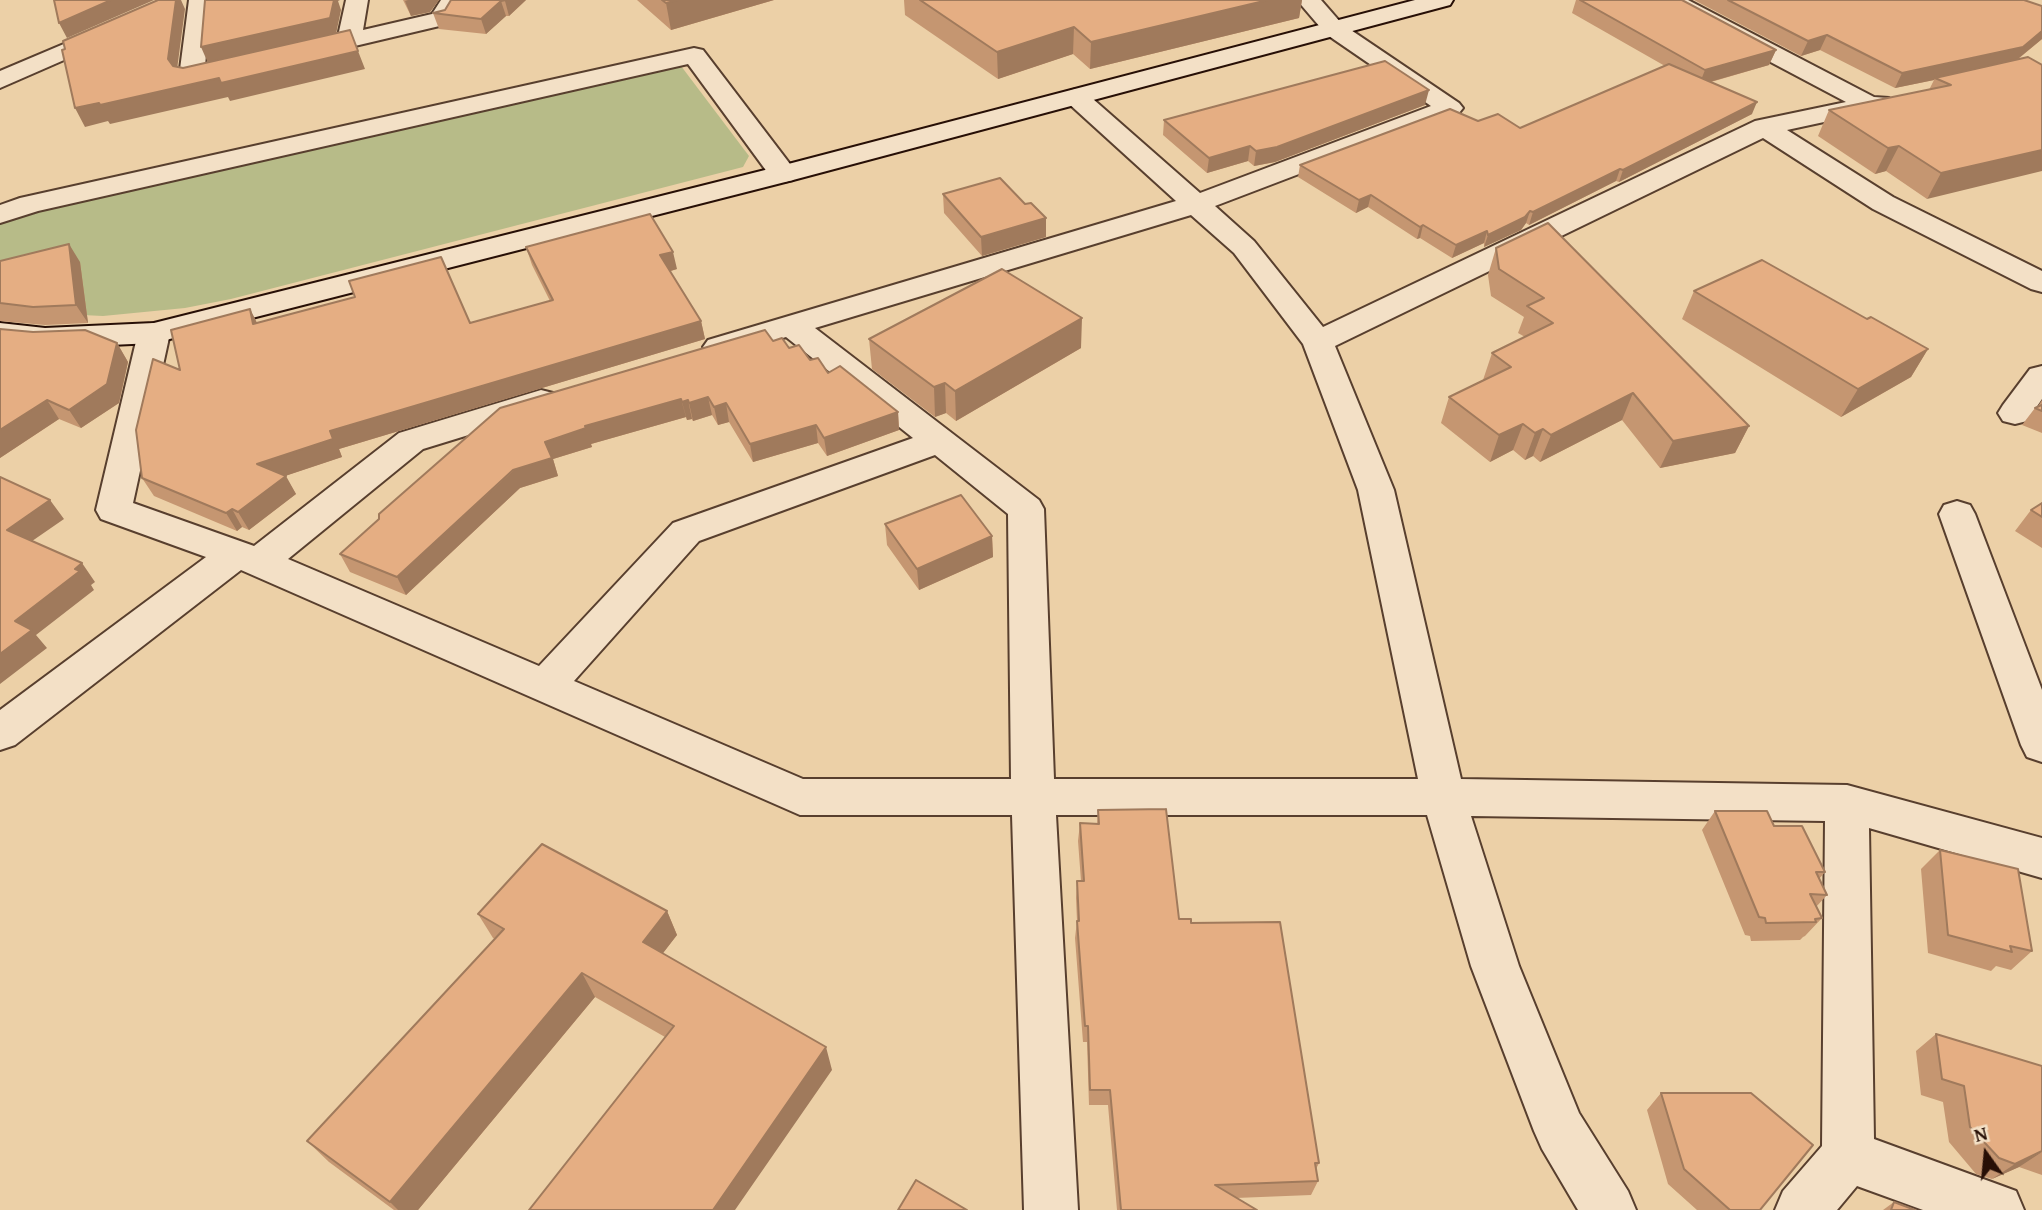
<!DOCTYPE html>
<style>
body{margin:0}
#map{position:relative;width:2042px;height:1210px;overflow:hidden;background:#ecd0a7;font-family:"Gentium Book Plus",serif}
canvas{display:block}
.north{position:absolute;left:1951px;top:1119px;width:70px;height:70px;-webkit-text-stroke:5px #f3e0c6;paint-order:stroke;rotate:345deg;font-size:19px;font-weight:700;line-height:28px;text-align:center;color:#270f06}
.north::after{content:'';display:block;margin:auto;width:24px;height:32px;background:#270f06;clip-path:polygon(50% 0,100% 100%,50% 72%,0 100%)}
</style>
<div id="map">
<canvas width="2042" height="1210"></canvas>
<div class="north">N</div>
</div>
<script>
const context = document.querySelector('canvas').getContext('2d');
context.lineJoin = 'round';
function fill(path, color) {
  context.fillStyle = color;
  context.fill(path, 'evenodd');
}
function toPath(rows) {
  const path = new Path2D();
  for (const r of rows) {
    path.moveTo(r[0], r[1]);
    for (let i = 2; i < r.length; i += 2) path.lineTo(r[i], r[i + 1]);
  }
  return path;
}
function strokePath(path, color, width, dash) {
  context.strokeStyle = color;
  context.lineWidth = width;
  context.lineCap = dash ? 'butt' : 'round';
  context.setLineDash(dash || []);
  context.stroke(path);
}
fill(toPath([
 [678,62,749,156,743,167,231,299,185,308,103,316,0,311,0,221]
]), '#b7bb88');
const street = toPath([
 [189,0,211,0,205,66,231,61,240,63,243,68,240,73,191,84,182,82,179,77,189,0],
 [346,0,368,0,363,30,432,14,441,0,463,0,448,24,304,58,295,56,292,51,295,46,338,36,346,0],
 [1297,0,1321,0,1342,24,1459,103,1463,108,1459,113,1215,206,1254,241,1323,327,1755,121,1846,102,1663,5,1660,0,1688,0,1874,97,1889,98,1893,103,1889,108,1787,130,1893,197,2042,271,2042,292,2031,289,1873,209,1763,138,1335,346,1394,490,1461,779,1847,785,2042,838,2042,878,1869,828,1874,1139,2016,1191,2024,1210,1923,1210,1857,1186,1837,1210,1775,1210,1783,1191,1822,1146,1825,821,1471,816,1519,966,1579,1113,1628,1191,1636,1210,1578,1210,1542,1149,1534,1131,1471,966,1427,815,1056,815,1078,1210,1024,1210,1012,815,800,815,241,570,15,745,0,750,0,710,206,557,101,519,96,510,138,333,143,326,154,323,165,326,170,333,133,503,254,546,399,433,541,390,553,393,558,401,553,409,423,449,288,559,539,666,673,523,913,438,786,337,719,357,708,354,703,347,708,340,1176,201,1067,102,1063,97,1067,92,1076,89,1085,92,1200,193,1431,106,1326,34,1297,0],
 [1191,215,1234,253,1303,344,1358,490,1418,779,1054,779,1044,509,1039,500,815,328,1191,215],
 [935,455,1008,514,1011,779,803,779,574,681,699,541,935,455],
 [111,24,119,26,123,31,119,36,0,88,0,71,111,24],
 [694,48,703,50,793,168,797,174,793,180,783,182,773,180,688,64,38,211,0,223,0,205,20,198,694,48],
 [2042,366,2042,399,2027,421,2015,424,2003,421,1998,413,2003,405,2030,369,2042,366],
 [1957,501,1970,505,1975,514,2042,690,2042,762,2027,757,2021,745,1939,514,1944,505,1957,501]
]);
const secondary = toPath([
 [1415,0,1453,0,1450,5,793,180,154,343,45,348,0,343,0,323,45,328,154,323,773,168,1415,0]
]);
strokePath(street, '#583f2e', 4);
strokePath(secondary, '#270f06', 4);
fill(street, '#f3e0c6');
fill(secondary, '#f3e0c6');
fill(toPath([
 [403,0,439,0,430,12,411,16],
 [451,0,526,0,509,16,506,16,486,34,439,29,433,13,445,10],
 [637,0,774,0,671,30],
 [904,0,1302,0,1299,18,1090,69,1073,54,998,79,905,15],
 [1576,0,1682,0,1776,50,1769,65,1711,82,1752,114,1619,182,1616,181,1529,225,1526,223,1521,230,1484,247,1484,243,1452,258,1420,238,1417,239,1368,207,1356,213,1298,177,1300,165,1520,128,1665,66,1572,13],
 [1694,0,2024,0,2042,6,2042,39,2017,60,1927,199,1886,171,1875,174,1818,136,1829,110,1929,90,1934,80,1895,88,1820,50,1801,56],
 [1425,105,1275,162,1254,166,1248,161,1207,173,1163,135,1164,120],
 [943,194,1025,204,1046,218,1046,237,982,256,944,213],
 [526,247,677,269,670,271,701,321,705,339,339,449,342,457,285,476,296,494,249,530,242,527,237,531,154,496,142,478,180,370,250,309,257,323,470,323,550,301,532,265],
 [1496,248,1749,426,1735,453,1660,468,1622,420,1540,462,1533,456,1525,460,1513,450,1490,462,1441,423,1449,397,1483,380,1492,353,1525,337,1518,333,1524,317,1491,296,1488,275],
 [0,261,80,262,88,323,45,325,0,321],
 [1694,291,1867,319,1928,349,1911,377,1841,417,1682,319],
 [0,329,117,343,128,362,119,403,81,428,59,419,0,458],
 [869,339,1081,348,956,421,946,413,935,417,872,369],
 [773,341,810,360,828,373,898,412,899,430,827,456,818,443,753,462,729,422,718,425,712,415,693,421,692,419,687,420,686,417,591,444,592,447,553,459,558,476,520,488,406,595,350,572,340,554],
 [2042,400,2042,433,2022,425,2035,408,2038,406],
 [2042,503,2042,548,2015,531,2031,510],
 [885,524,992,536,993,557,919,590,887,545],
 [1098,810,1179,919,1191,923,1319,1163,1316,1169,1318,1181,1311,1195,1236,1198,1257,1210,1117,1210,1108,1105,1089,1105,1087,1042,1083,1042,1075,938,1077,921,1076,898,1077,881,1081,881,1078,841,1080,823,1097,824],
 [1715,811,1774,826,1825,872,1819,879,1827,895,1816,907,1822,918,1805,936,1803,937,1800,940,1751,941,1750,936,1745,935,1702,830],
 [1940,850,2032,951,2011,970,1996,966,1991,971,1928,953,1921,869],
 [667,911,677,935,663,953,832,1070,665,1037,595,997,418,1210,394,1210,329,1162,307,1141,495,939,493,938,478,914],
 [1936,1034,2042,1066,2042,1175,2019,1167,1992,1179,1976,1174,1949,1142,1943,1102,1921,1095,1916,1051],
 [1661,1093,1760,1210,1697,1210,1668,1184,1647,1110],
 [1894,1202,1915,1210,1883,1210]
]), '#c59671');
fill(toPath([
 [111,0,154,0,67,38,59,23],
 [176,0,181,0,185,9,176,77,168,59],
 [334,0,340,0,338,1,341,10,336,34,208,63,201,47],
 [408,0,439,0,430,12,411,16,405,1],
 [506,0,526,0,509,16,505,1],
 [678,0,774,0,671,30,666,3],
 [1268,0,1302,0,1299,18,1090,69,1091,42],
 [501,1,506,16,486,34,481,19],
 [1074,27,1073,54,998,79,997,52],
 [2042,31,2042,39,2014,62,1935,78,1934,80,1895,88,1902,73],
 [1827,35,1820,50,1801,56,1808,41],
 [1776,50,1769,65,1699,85,1705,70],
 [358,51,365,69,230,101,228,97,110,124,108,121,85,127,75,108,219,78],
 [1429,90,1425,105,1275,162,1254,166,1256,151],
 [1757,102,1752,114,1619,182,1623,170],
 [1250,146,1248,161,1207,173,1209,158],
 [1899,146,1886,171,1875,174,1888,148],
 [2042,150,2042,171,1927,199,1941,173],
 [1620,169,1616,181,1529,225,1533,212],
 [1371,195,1368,207,1356,213,1359,200],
 [1530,211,1526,223,1521,230,1484,247,1488,235],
 [1046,218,1046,237,982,256,981,237],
 [1423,225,1420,238,1417,239,1420,227],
 [1487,231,1484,243,1452,258,1456,245],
 [69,244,80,262,88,323,76,305],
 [673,252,677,269,664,273,660,255],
 [250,309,259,327,253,324],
 [1082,318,1081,348,956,421,955,391],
 [701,321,705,339,339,449,342,457,267,482,257,464,330,431],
 [117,343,128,362,119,403,81,428,69,410],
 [1928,349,1911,377,1841,417,1858,389],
 [945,383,946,413,935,417,934,387],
 [1633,393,1622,420,1540,462,1551,435],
 [708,397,712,415,693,421,689,403],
 [681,399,686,417,591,444,592,447,553,459,558,476,520,488,406,595,397,577,545,442,585,426],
 [47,400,59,419,0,458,0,430],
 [688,400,692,419,687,420,682,402],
 [726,403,729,422,718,425,714,407],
 [898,412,899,430,827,456,824,438],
 [1523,424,1513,450,1490,462,1499,435],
 [816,425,818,443,753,462,750,444],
 [1749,426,1735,453,1660,468,1673,441],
 [1543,429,1533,456,1525,460,1535,433],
 [286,476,296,494,249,530,238,512],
 [50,500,64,519,22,548,7,530],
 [232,509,242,527,237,531,226,513],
 [992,536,993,557,919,590,917,569],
 [82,563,95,582,91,585,94,590,36,635,47,648,0,684,0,654,15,621],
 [667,911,677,935,653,966,643,942],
 [582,973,595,997,418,1210,398,1210,390,1202],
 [826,1047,832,1070,735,1210,713,1210],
 [2042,1152,2019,1167,1992,1179,2015,1164]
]), '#a07a5c');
const building = toPath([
 [54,0,111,0,59,23,54,0],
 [158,0,176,0,168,59,173,66,183,68,350,30,358,51,221,83,219,78,100,105,99,103,75,108,62,50,65,49,63,41,158,0],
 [205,0,334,0,330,18,201,47,205,0],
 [451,0,506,0,501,1,481,19,433,13,445,10,451,0],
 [662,0,678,0,666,3,662,0],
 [920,0,1268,0,1091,42,1074,27,997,52,920,0],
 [1580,0,1682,0,1776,50,1705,70,1580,0],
 [1728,0,2024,0,2042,6,2042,31,2023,47,1902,73,1827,35,1808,41,1728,0],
 [2028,57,2042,65,2042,150,1941,173,1899,146,1888,148,1829,110,1951,85,1935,78,2028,57],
 [1385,61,1429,90,1277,147,1256,151,1250,146,1209,158,1164,120,1385,61],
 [1669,64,1757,102,1623,170,1620,169,1533,212,1530,211,1525,217,1488,235,1487,231,1456,245,1423,225,1420,227,1371,195,1359,200,1300,165,1450,109,1478,121,1498,114,1520,128,1669,64],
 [1000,178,1025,204,1031,203,1046,218,981,237,943,194,1000,178],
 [650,214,673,252,660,255,701,321,330,431,333,439,257,464,286,476,238,512,232,509,226,513,142,478,136,430,153,359,180,370,171,330,250,309,253,324,355,297,349,281,441,257,470,323,553,300,526,247,650,214],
 [1548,223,1749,426,1673,441,1633,393,1551,435,1543,429,1535,433,1523,424,1499,435,1449,397,1511,367,1492,353,1553,323,1527,306,1544,298,1499,269,1496,248,1548,223],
 [69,244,76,305,33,307,0,303,0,261,69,244],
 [1762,260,1867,319,1871,317,1928,349,1858,389,1694,291,1762,260],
 [1002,269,1082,318,955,391,945,383,934,387,869,339,1002,269],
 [0,329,33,332,85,330,117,343,107,384,69,410,47,400,0,430,0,329],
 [765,330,773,341,782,338,789,348,799,345,810,360,818,358,828,373,840,366,898,412,824,438,816,425,750,444,726,403,714,407,708,397,689,403,688,400,682,402,681,399,585,426,586,428,545,442,552,458,513,470,397,577,340,554,379,519,379,514,500,408,765,330],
 [2042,405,2042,411,2035,408,2042,405],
 [0,477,50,500,7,530,82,563,75,569,80,571,15,621,32,630,0,654,0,477],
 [961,495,992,536,917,569,885,524,961,495],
 [2042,503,2042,517,2031,510,2042,503],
 [1166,809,1179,919,1191,919,1191,923,1280,922,1319,1163,1315,1163,1318,1181,1215,1185,1257,1210,1121,1210,1110,1090,1090,1090,1088,1026,1085,1026,1077,921,1079,921,1077,881,1084,881,1080,823,1099,824,1098,810,1166,809],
 [1715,811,1767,811,1774,826,1802,826,1825,872,1816,872,1827,895,1810,894,1822,918,1815,919,1816,922,1766,923,1765,918,1759,917,1715,811],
 [542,844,667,911,643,942,826,1047,713,1210,529,1210,674,1026,582,973,390,1202,307,1141,504,929,478,914,542,844],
 [1940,850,2018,869,2032,951,2010,946,2012,952,1948,935,1940,850],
 [1936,1034,2042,1066,2042,1151,2015,1164,1999,1158,1970,1127,1964,1086,1942,1079,1936,1034],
 [1661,1093,1751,1093,1813,1145,1760,1210,1730,1210,1684,1169,1661,1093],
 [916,1180,967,1210,898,1210,916,1180],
 [1894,1202,1915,1210,1891,1210,1894,1202]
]);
fill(building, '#e5ae83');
strokePath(building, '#a07a5c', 2);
</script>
